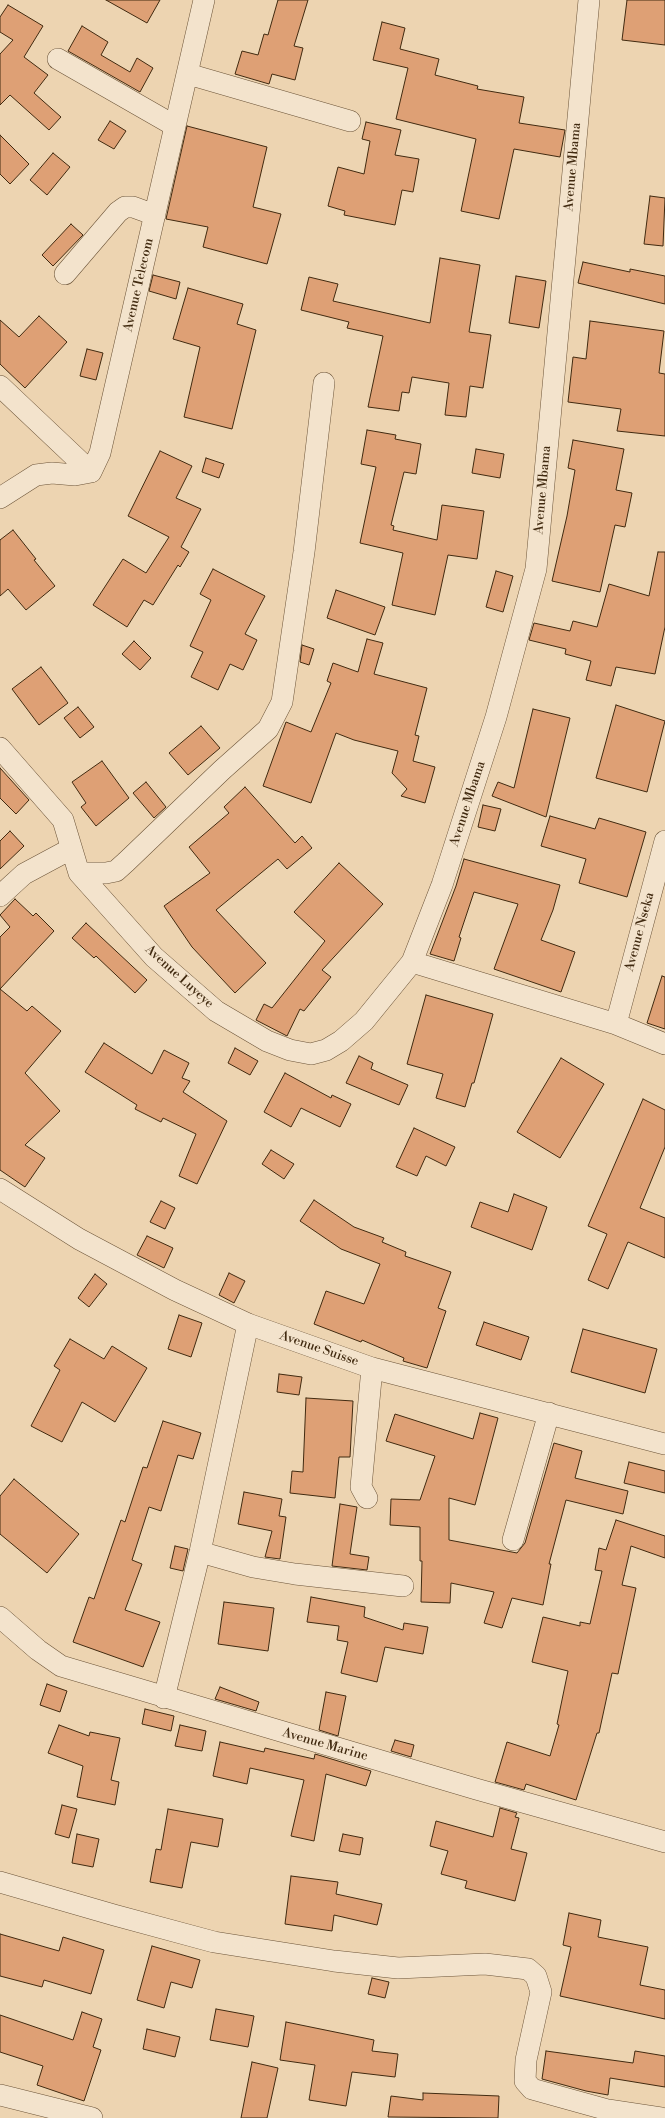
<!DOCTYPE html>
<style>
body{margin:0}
canvas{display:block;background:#edd4b1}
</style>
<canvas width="665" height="2118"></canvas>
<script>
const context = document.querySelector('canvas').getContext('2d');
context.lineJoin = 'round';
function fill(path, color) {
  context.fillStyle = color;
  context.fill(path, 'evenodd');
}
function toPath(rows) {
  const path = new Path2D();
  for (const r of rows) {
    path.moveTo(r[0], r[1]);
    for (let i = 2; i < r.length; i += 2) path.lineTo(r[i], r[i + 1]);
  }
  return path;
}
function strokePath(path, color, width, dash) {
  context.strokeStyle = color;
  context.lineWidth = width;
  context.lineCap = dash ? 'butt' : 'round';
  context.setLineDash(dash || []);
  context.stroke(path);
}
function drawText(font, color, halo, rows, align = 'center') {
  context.font = font + ' "Libre Bodoni",serif';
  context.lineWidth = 3;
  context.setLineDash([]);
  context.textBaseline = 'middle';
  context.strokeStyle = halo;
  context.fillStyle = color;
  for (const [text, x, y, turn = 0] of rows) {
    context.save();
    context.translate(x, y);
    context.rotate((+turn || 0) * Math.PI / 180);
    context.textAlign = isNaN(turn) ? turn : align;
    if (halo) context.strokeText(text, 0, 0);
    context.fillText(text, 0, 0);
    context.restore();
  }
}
const building = toPath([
 [106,0,160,0,147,23,106,0],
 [278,0,308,0,294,46,303,48,295,80,272,74,269,84,235,74,242,51,258,55,264,34,268,35,278,0],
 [627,0,665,0,665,45,622,40,627,0],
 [8,5,43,26,24,57,48,75,34,93,61,117,49,130,10,95,0,105,0,54,13,40,0,32,0,17,8,5],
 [382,22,405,28,400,49,439,59,435,75,478,86,477,89,524,97,519,123,565,130,560,157,514,149,499,219,461,211,476,139,396,119,408,68,373,60,382,22],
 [82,26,108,42,101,55,130,72,137,58,153,68,140,92,68,51,82,26],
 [110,121,126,131,114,149,98,140,110,121],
 [366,122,401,130,395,155,419,159,413,192,402,190,395,225,344,215,345,211,328,206,338,167,364,174,370,141,362,139,366,122],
 [187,126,267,147,253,207,281,214,267,264,203,247,208,227,166,219,187,126],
 [0,135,29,164,10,184,0,174,0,135],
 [53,153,70,167,47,195,30,180,53,153],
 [650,196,665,198,663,246,644,244,650,196],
 [71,224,83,235,53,266,42,255,71,224],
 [440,258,480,265,469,332,491,335,483,388,470,386,466,417,445,415,449,383,412,377,409,393,402,392,399,411,368,407,383,336,347,328,349,322,301,310,309,277,338,284,333,301,430,323,440,258],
 [583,262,630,272,630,269,665,276,665,304,578,283,583,262],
 [153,275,180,282,176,299,149,291,153,275],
 [516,276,546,281,539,328,509,323,516,276],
 [188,288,243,304,237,324,256,330,232,429,184,417,200,347,173,339,188,288],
 [39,316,67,342,25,388,0,364,0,320,19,337,39,316],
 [590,321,664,331,659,373,665,374,665,436,617,431,621,409,568,402,573,357,586,359,590,321],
 [87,349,103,353,96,380,80,376,87,349],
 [367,430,396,435,395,439,421,444,416,474,404,472,391,525,394,526,393,530,437,540,442,505,484,511,477,559,448,555,435,615,392,605,403,553,360,543,376,467,361,464,367,430],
 [573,440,624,449,616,490,632,493,625,527,615,525,600,592,552,581,567,516,575,470,568,468,573,440],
 [476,449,504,454,500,478,472,473,476,449],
 [160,451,192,466,176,498,201,509,181,547,189,552,180,567,178,565,153,605,144,600,127,627,93,605,123,559,146,573,169,537,128,516,160,451],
 [206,458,224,464,219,478,202,472,206,458],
 [13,530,36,559,34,560,55,586,26,610,8,589,0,596,0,540,13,530],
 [658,552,665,552,665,627,655,674,616,667,611,686,586,680,591,661,565,654,566,649,529,640,534,623,570,631,573,621,597,627,609,584,649,596,658,552],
 [213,569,265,596,245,634,257,640,243,670,230,664,218,690,191,677,203,652,190,646,211,600,200,594,213,569],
 [496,571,513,576,503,612,486,607,496,571],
 [336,590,385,607,375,635,327,618,336,590],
 [367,639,383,643,374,674,427,688,415,735,419,736,413,761,435,767,425,803,401,796,407,789,392,773,398,751,354,740,336,733,311,803,263,786,286,722,311,732,331,683,327,681,333,663,358,672,367,639],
 [134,641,151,658,140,670,122,654,134,641],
 [302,645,314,649,309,665,300,662,302,645],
 [41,667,68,703,39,725,12,689,41,667],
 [616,705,665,721,647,792,596,778,616,705],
 [78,707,94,727,80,738,64,718,78,707],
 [533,709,570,718,546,817,492,796,498,782,514,788,533,709],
 [201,726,220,748,188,775,169,753,201,726],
 [102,761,129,798,96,826,81,807,86,803,72,782,102,761],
 [0,768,29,800,16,814,0,798,0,768],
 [146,782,166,807,154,818,133,793,146,782],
 [245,787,295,843,302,836,312,848,287,869,278,859,216,910,266,963,235,993,192,947,164,906,210,873,189,847,229,813,224,807,245,787],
 [483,805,501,809,495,831,478,827,483,805],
 [550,816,595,829,599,818,646,832,627,897,579,883,586,859,541,846,550,816],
 [10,831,24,846,0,869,0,841,10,831],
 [464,859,560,885,553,910,541,940,575,952,561,992,494,969,518,904,474,892,459,937,461,938,454,961,430,954,456,886,464,859],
 [339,863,383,904,322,970,331,977,304,1011,300,1009,287,1036,256,1020,264,1004,272,1008,325,941,294,912,339,863],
 [15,899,33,916,36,913,54,931,0,989,27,1011,32,1006,61,1031,25,1073,60,1111,25,1145,45,1158,25,1187,0,1170,0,937,10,927,0,915,15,899],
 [86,923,147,980,135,993,96,956,94,958,72,938,86,923],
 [662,976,665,977,665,1029,647,1023,662,976],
 [426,995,493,1014,474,1083,472,1083,465,1107,436,1098,443,1074,407,1064,426,995],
 [104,1043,152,1074,164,1050,189,1063,182,1078,190,1081,183,1092,227,1121,197,1184,179,1176,196,1134,163,1118,161,1122,135,1109,137,1105,85,1072,104,1043],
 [235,1048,258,1061,250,1075,228,1063,235,1048],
 [359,1056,373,1063,371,1069,408,1085,399,1105,346,1083,359,1056],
 [561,1058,604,1084,560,1158,517,1132,561,1058],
 [285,1073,331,1098,332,1095,351,1104,340,1127,301,1108,291,1127,264,1112,285,1073],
 [643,1099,665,1110,665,1147,640,1208,665,1218,665,1258,628,1242,608,1289,588,1280,607,1234,588,1226,643,1099],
 [414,1128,455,1147,446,1166,426,1156,417,1176,396,1167,414,1128],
 [271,1150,294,1164,284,1179,262,1164,271,1150],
 [514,1194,547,1207,532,1250,471,1227,480,1202,508,1212,514,1194],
 [314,1200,354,1227,384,1238,382,1242,406,1252,405,1256,451,1272,438,1308,446,1311,427,1368,403,1361,404,1358,362,1340,361,1342,314,1324,326,1291,364,1304,380,1264,341,1249,300,1221,314,1200],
 [161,1201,175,1208,165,1229,150,1222,161,1201],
 [147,1236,173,1248,164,1268,137,1255,147,1236],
 [229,1273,245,1281,234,1303,219,1295,229,1273],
 [95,1274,107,1284,89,1307,78,1298,95,1274],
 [179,1315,202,1323,191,1357,168,1349,179,1315],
 [484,1322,529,1337,521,1360,476,1345,484,1322],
 [583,1329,657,1349,645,1393,571,1372,583,1329],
 [70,1339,104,1359,112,1346,147,1368,115,1422,82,1402,62,1442,31,1426,60,1370,54,1366,70,1339],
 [279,1374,302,1377,299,1395,277,1392,279,1374],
 [306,1398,353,1401,350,1457,339,1457,335,1498,290,1493,292,1471,303,1472,306,1398],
 [480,1413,498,1418,475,1505,449,1498,449,1540,517,1553,525,1543,554,1443,582,1451,575,1478,628,1491,623,1514,566,1500,549,1564,551,1564,543,1605,512,1598,502,1628,484,1623,494,1592,451,1583,450,1603,421,1602,422,1561,420,1561,420,1527,390,1525,391,1499,420,1500,435,1456,386,1441,395,1414,473,1439,480,1413],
 [163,1421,201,1433,193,1459,178,1455,161,1511,149,1507,132,1560,142,1564,125,1610,160,1622,143,1667,73,1642,89,1597,94,1599,121,1520,125,1522,143,1467,147,1468,163,1421],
 [629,1462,665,1471,665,1493,624,1483,629,1462],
 [14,1479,79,1534,47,1573,0,1534,0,1496,14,1479],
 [244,1492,282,1499,279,1516,286,1517,280,1559,265,1557,272,1531,238,1524,244,1492],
 [340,1504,357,1507,350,1554,369,1557,367,1570,332,1566,340,1504],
 [616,1520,665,1536,665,1558,631,1546,622,1585,636,1588,618,1674,612,1673,599,1733,597,1733,576,1800,526,1784,524,1790,495,1782,507,1742,550,1756,559,1725,557,1724,568,1671,532,1662,543,1617,580,1626,580,1622,590,1624,602,1571,595,1570,599,1548,606,1550,616,1520],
 [175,1546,188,1549,183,1571,170,1568,175,1546],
 [311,1597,365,1607,364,1617,403,1630,404,1623,428,1627,423,1654,385,1647,377,1682,341,1673,348,1642,337,1640,339,1626,307,1622,311,1597],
 [224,1602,274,1608,268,1651,218,1644,224,1602],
 [47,1684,67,1691,60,1712,40,1705,47,1684],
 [220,1687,259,1702,256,1711,215,1699,220,1687],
 [326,1692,346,1696,338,1736,319,1730,326,1692],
 [145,1709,174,1716,171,1731,142,1724,145,1709],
 [59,1725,89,1736,90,1732,120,1738,111,1780,119,1782,115,1805,77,1797,83,1766,48,1753,59,1725],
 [180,1725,206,1731,202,1751,175,1746,180,1725],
 [395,1740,414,1745,411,1757,391,1751,395,1740],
 [220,1742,264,1752,265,1748,314,1759,315,1754,371,1771,366,1786,326,1774,314,1841,291,1836,304,1780,250,1768,247,1784,213,1776,220,1742],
 [62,1805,77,1809,69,1838,55,1834,62,1805],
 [500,1808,517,1813,515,1817,519,1818,511,1849,527,1853,515,1901,465,1888,467,1881,441,1874,448,1851,430,1846,436,1821,493,1837,500,1808],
 [168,1809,223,1819,218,1847,191,1842,182,1888,150,1882,156,1849,161,1850,168,1809],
 [77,1834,99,1839,93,1867,72,1863,77,1834],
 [343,1834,363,1838,360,1855,339,1851,343,1834],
 [291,1876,338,1882,336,1894,382,1904,377,1925,334,1915,332,1931,285,1924,291,1876],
 [569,1913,601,1920,598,1937,648,1947,640,1985,665,1990,665,2019,560,1996,571,1947,563,1945,569,1913],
 [0,1934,59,1951,63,1937,104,1950,91,1994,44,1980,42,1987,0,1976,0,1934],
 [152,1946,200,1960,192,1988,171,1982,164,2008,137,2000,152,1946],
 [372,1978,389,1982,385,1998,368,1994,372,1978],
 [216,2009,254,2016,248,2047,210,2040,216,2009],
 [82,2012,102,2019,93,2047,101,2050,84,2101,37,2085,43,2066,0,2052,0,2015,73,2040,82,2012],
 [286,2022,374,2040,372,2051,398,2054,395,2077,352,2072,346,2106,309,2100,315,2065,280,2060,286,2022],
 [147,2029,180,2037,175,2057,143,2049,147,2029],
 [546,2051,633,2063,635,2051,665,2056,665,2087,610,2078,608,2095,586,2091,542,2079,546,2051],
 [252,2062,278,2068,267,2118,241,2118,252,2062],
 [423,2093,499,2096,498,2118,388,2117,391,2096,423,2100,423,2093]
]);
fill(building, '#dea075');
strokePath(building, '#412a10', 1);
const minor = toPath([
 [58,59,175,126],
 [188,74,350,121],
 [65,274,118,212,125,207,133,207,155,215],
 [0,386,91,472],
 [0,498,36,475,52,473,75,475,91,472,100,453,204,0],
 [0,748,63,820,79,873,154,957,216,1011,267,1041,290,1050,311,1054,326,1050,341,1041,364,1021,412,962,442,885,496,717,536,569,589,0],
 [79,873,106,873,116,871,126,862,222,770,268,729,282,702,304,552,324,383],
 [0,896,24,874,65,852,71,847],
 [412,962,616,1024,665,1044],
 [616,1024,665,841],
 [0,1189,79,1239,175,1290,248,1324,372,1368,665,1444],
 [367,1498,361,1487,372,1368],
 [513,1540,549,1413],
 [200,1552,253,1567,295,1574,403,1586],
 [0,1617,38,1650,61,1666,476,1789,665,1842],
 [164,1698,200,1552,248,1324],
 [0,1882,114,1915,214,1942,334,1961,398,1968,485,1964,528,1969,536,1976,541,1992,526,2060,525,2081,532,2089,608,2110,661,2118],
 [0,2095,92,2118]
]);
strokePath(minor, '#6c5438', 22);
strokePath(minor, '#f3e3cc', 21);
drawText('13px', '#412a10', '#f3e3cc', [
 ["Avenue Mbama",573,167,-85],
 ["Avenue Telecom",139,285,-77],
 ["Avenue Mbama",543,490,-85],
 ["Avenue Mbama",468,804,-72],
 ["Avenue Nseka",640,932,-75],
 ["Avenue Luyeye",179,977,42],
 ["Avenue Suisse",319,1349,19],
 ["Avenue Marine",325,1745,16]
]);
</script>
